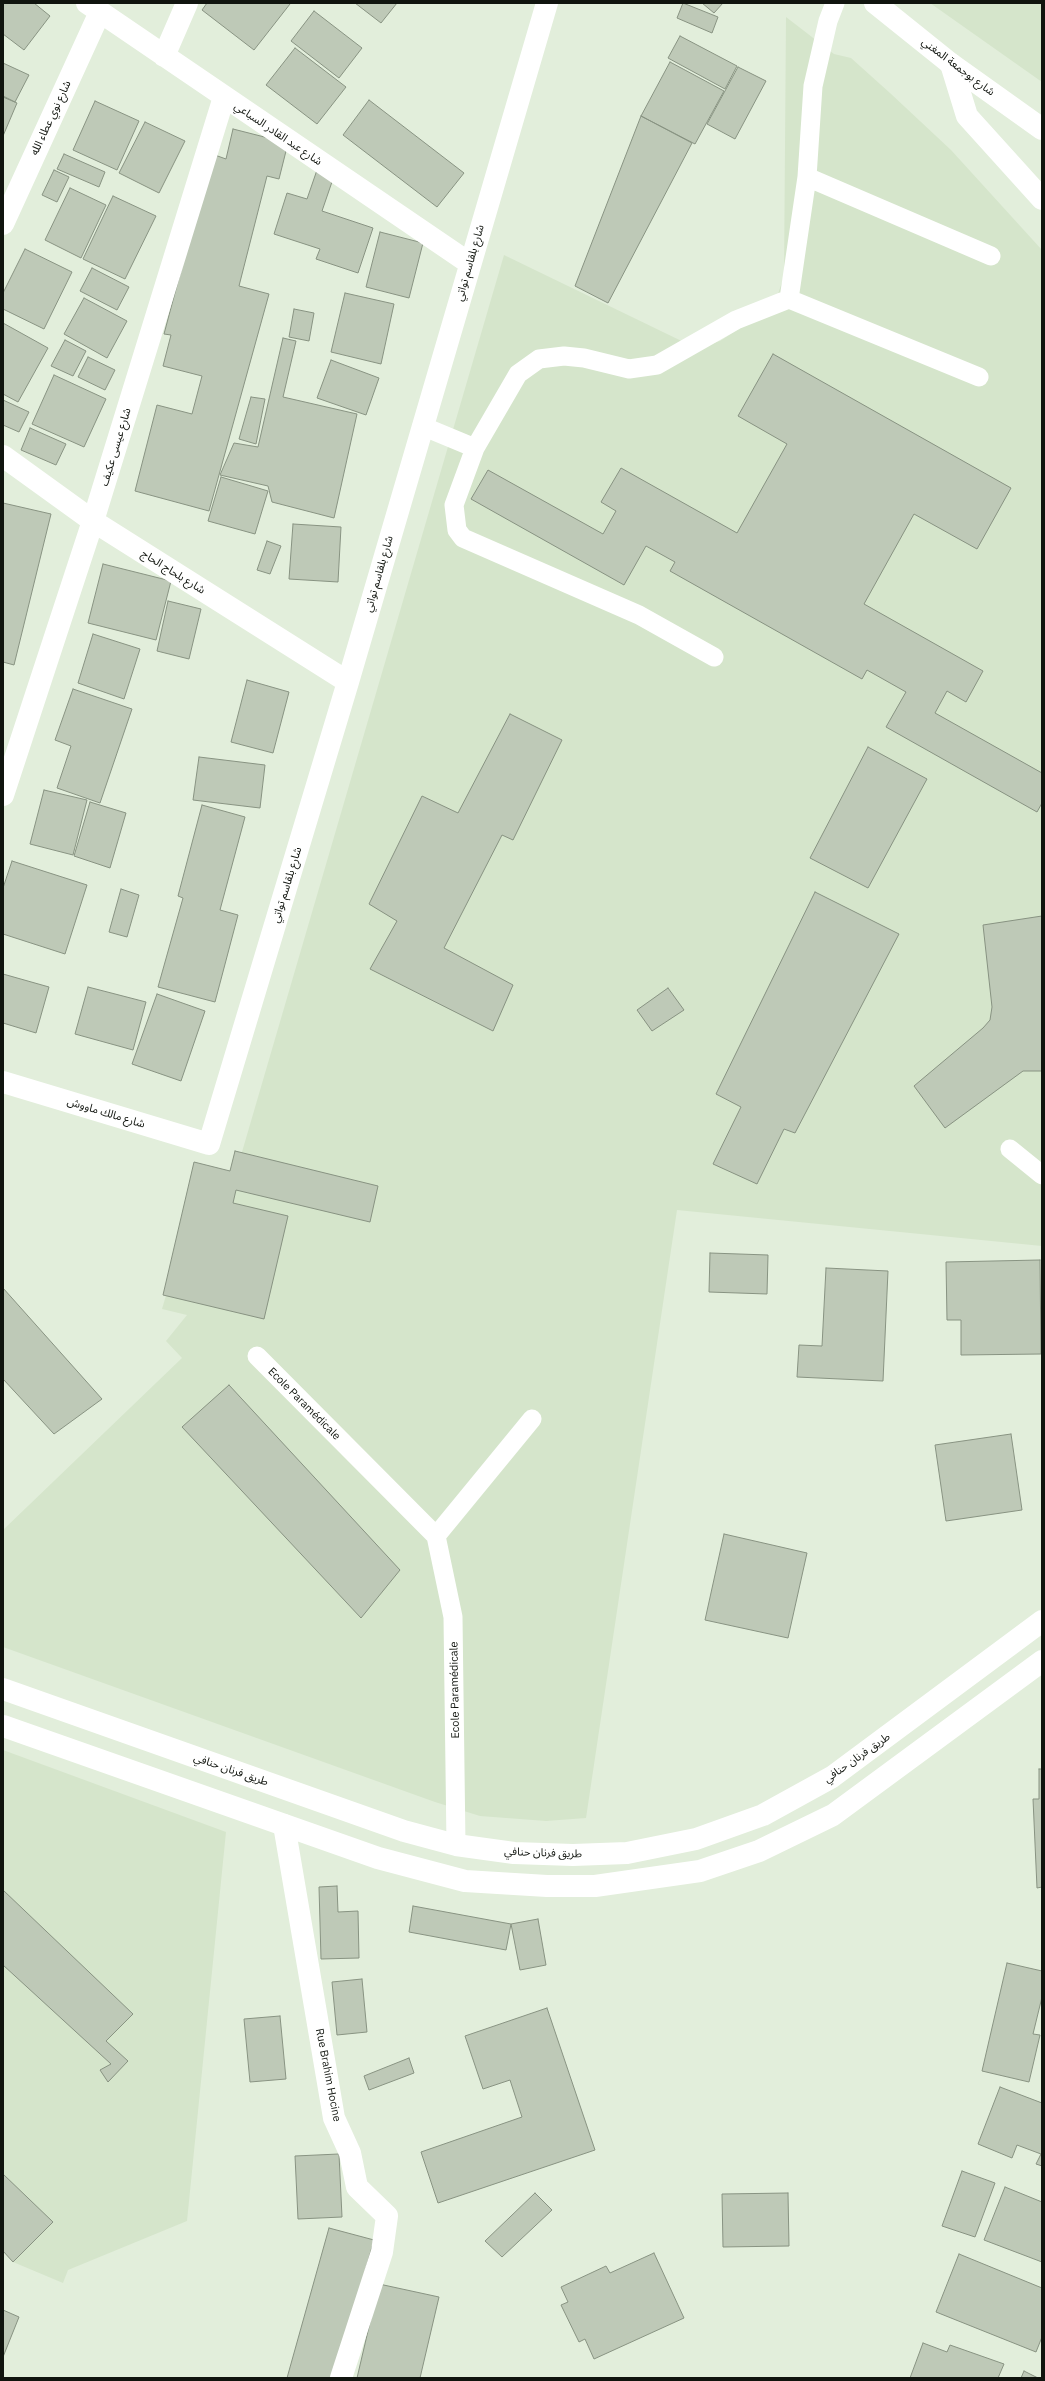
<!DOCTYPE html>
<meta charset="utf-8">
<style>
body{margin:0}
#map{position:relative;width:1045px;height:2381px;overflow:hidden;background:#e2eedb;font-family:"IBM Plex Sans",sans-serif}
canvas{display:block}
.frame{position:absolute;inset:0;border:4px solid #10140e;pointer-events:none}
</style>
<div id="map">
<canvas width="1045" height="2381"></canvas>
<div class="frame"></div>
</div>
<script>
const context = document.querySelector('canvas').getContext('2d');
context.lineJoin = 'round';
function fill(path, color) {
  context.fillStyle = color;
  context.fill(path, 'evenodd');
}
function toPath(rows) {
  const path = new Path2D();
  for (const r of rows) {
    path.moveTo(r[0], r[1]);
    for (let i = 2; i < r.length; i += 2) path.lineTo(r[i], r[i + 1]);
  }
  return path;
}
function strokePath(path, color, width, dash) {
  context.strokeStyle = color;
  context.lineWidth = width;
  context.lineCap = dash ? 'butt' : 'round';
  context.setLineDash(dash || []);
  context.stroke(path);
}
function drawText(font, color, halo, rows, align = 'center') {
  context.font = font + ' "IBM Plex Sans","Noto Sans Arabic",sans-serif';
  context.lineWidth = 3;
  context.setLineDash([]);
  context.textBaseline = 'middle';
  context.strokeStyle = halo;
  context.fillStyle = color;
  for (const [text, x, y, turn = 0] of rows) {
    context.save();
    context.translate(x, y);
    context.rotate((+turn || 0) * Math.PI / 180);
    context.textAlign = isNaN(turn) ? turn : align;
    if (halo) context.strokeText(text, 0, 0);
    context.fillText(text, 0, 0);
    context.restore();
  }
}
fill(toPath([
 [930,3,1042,3,1042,82],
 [786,17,834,54,851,58,890,93,951,150,1042,250,1042,1246,677,1210,586,1818,546,1821,480,1816,435,1802,3,1647,3,1530,182,1358,166,1341,187,1315,162,1309,198,1187,230,1193,504,255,696,348,720,341,774,306,784,276],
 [3,1750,226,1832,187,2221,68,2270,63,2283,13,2262,3,2251]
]), '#d5e5cb');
const building = toPath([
 [3,3,34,3,50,16,24,50,3,34,3,3],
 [207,3,289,3,290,4,254,50,202,10,207,3],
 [355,3,397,3,381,23,355,3],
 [683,3,718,17,712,33,677,18,683,3],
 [702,3,723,3,714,13,702,3],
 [314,11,362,48,339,78,291,41,314,11],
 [680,36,737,66,725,89,668,58,680,36],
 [295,48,346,87,317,124,266,85,295,48],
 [670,62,724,91,695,144,641,116,670,62],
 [3,63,29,75,15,102,3,96,3,63],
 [738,67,766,81,735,139,707,124,738,67],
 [3,97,17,103,3,136,3,97],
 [369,100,464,173,437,207,343,135,369,100],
 [95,101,139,121,117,170,73,150,95,101],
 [641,116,692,143,608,303,575,286,641,116],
 [145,122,185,141,159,193,119,173,145,122],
 [233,129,288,143,279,179,267,176,239,286,269,294,209,511,135,491,157,405,192,414,202,376,163,366,171,335,164,334,212,154,226,159,233,129],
 [64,154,105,172,99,187,57,169,64,154],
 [54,170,69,177,57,202,42,195,54,170],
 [317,170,334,176,322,211,373,228,358,273,316,259,320,249,274,234,287,193,307,199,317,170],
 [70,188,106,205,81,258,45,240,70,188],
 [113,196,156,216,125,279,83,259,113,196],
 [380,232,423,243,409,298,366,287,380,232],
 [25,249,72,272,44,329,3,309,3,293,25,249],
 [92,268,129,287,117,310,80,291,92,268],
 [345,293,394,304,381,364,331,352,345,293],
 [84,298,127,321,107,358,64,334,84,298],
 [294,309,314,313,309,341,289,337,294,309],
 [3,323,48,348,18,402,3,394,3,323],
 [283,338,296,341,283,397,357,414,334,518,272,502,268,486,220,475,234,443,258,447,283,338],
 [65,340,86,351,73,376,51,366,65,340],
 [773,354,1011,488,977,549,914,514,864,604,983,671,966,702,947,691,935,713,1042,773,1042,803,1037,812,886,727,906,692,867,670,862,679,670,571,675,562,646,546,624,585,471,499,488,470,603,534,616,511,601,502,621,468,737,533,787,444,738,416,773,354],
 [88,357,115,370,105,390,78,377,88,357],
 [331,360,379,378,366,415,317,398,331,360],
 [54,375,106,399,84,447,32,424,54,375],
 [251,397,265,399,256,444,239,439,251,397],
 [3,400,29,412,19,432,3,425,3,400],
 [30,428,66,444,56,465,21,450,30,428],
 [221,477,268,491,255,534,208,521,221,477],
 [3,503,51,514,14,665,3,662,3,503],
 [293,524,341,527,338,582,289,579,293,524],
 [267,541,281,546,270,574,257,570,267,541],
 [103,564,171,581,156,640,88,623,103,564],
 [168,601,201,609,189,659,157,651,168,601],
 [93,634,140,649,124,699,78,683,93,634],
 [247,680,289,692,273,753,231,742,247,680],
 [73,689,132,709,100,803,57,788,71,746,55,740,73,689],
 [510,714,562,740,513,840,502,835,444,948,513,985,493,1031,370,969,397,921,369,904,422,796,458,813,510,714],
 [868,747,927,779,868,888,810,858,868,747],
 [199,757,265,765,260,808,193,800,199,757],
 [44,790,87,800,73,855,30,844,44,790],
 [90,802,126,813,110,868,74,856,90,802],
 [202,805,245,817,220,910,238,915,215,1002,158,987,183,898,178,896,202,805],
 [12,861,87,885,65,954,3,934,3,888,12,861],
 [121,889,139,895,127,937,109,932,121,889],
 [815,892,899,934,795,1133,784,1129,757,1184,713,1164,741,1107,716,1094,815,892],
 [1042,916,1042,1071,1023,1071,945,1128,914,1086,983,1028,990,1020,992,1007,983,925,1042,916],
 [3,974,49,987,36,1033,3,1023,3,974],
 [88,987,146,1002,133,1050,75,1034,88,987],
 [668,988,684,1010,652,1031,637,1010,668,988],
 [157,994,205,1011,181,1081,132,1064,157,994],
 [235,1151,378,1186,370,1222,236,1190,233,1203,288,1216,264,1319,163,1295,194,1162,230,1171,235,1151],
 [710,1253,768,1255,767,1294,709,1292,710,1253],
 [1040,1260,1041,1354,961,1355,961,1320,947,1320,946,1262,1040,1260],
 [826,1268,888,1271,883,1381,797,1377,799,1345,822,1346,826,1268],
 [3,1288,102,1399,54,1434,3,1379,3,1288],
 [229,1385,400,1570,361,1618,182,1427,229,1385],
 [1011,1434,1022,1510,946,1521,935,1445,1011,1434],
 [724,1534,807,1553,788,1638,705,1620,724,1534],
 [1039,1769,1042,1769,1042,1887,1037,1888,1033,1799,1039,1799,1039,1769],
 [337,1886,338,1912,358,1911,359,1958,321,1959,319,1887,337,1886],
 [3,1890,133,2014,106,2041,128,2061,108,2082,100,2070,111,2064,3,1965,3,1890],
 [413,1906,511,1924,506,1950,409,1932,413,1906],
 [538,1919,546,1965,520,1970,511,1924,538,1919],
 [1007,1963,1042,1971,1042,1997,1033,2034,1040,2035,1029,2082,982,2071,1007,1963],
 [362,1979,367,2032,337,2035,332,1982,362,1979],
 [547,2008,595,2150,438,2203,421,2152,522,2117,510,2080,483,2089,465,2036,547,2008],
 [280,2016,286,2079,250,2082,244,2019,280,2016],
 [409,2058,414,2073,369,2090,364,2076,409,2058],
 [1000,2087,1042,2103,1042,2166,1036,2164,1041,2154,1017,2145,1012,2158,978,2144,1000,2087],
 [339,2154,342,2217,298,2219,295,2156,339,2154],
 [962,2171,995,2183,975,2237,942,2226,962,2171],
 [3,2174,53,2222,13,2262,3,2251,3,2174],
 [1005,2187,1042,2202,1042,2262,984,2240,1005,2187],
 [535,2193,552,2210,502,2257,485,2241,535,2193],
 [788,2193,789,2246,723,2247,722,2194,788,2193],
 [329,2228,374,2240,335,2378,287,2378,329,2228],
 [654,2253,684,2318,594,2359,585,2339,579,2342,561,2305,568,2302,561,2287,606,2266,610,2273,654,2253],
 [959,2254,1042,2288,1042,2337,1036,2352,936,2312,959,2254],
 [379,2284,439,2297,420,2378,357,2378,379,2284],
 [3,2310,19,2317,3,2357,3,2310],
 [923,2343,947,2352,950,2345,1004,2364,998,2378,910,2378,923,2343],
 [1024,2371,1038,2378,1021,2378,1024,2371]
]);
fill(building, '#bec9b7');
strokePath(building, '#889382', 1);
strokePath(toPath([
 [807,177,991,256],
 [789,299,807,177,813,86,828,21,835,3],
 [422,426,475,448],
 [714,657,639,615,463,538,457,530,454,505,475,448,518,374,539,359,564,356,584,358,629,369,657,365,736,320,789,299,979,377],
 [1010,1149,1042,1175],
 [257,1356,436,1536,453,1617,456,1845],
 [436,1536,532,1419]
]), '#fff', 19);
strokePath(toPath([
 [87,3,469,263],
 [164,56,187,3],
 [3,224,100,12],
 [3,456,93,521,348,682],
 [3,795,93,521,224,97],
 [3,1082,209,1144,348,682,547,3],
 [284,1825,334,2118,350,2153,357,2187,387,2216,382,2252,341,2378]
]), '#fff', 22);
strokePath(toPath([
 [951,64,967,116,1042,199],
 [3,1689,404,1831,456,1845,514,1853,573,1855,627,1853,696,1839,763,1815,832,1777,1042,1621],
 [3,1726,378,1858,465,1881,547,1886,595,1886,700,1871,759,1851,833,1815,1042,1661]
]), '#fff', 22);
strokePath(toPath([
 [875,3,951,64,1042,129]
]), '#fff', 22);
drawText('11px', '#10140e', '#fff', [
 ["شارع بوجمعة المغني",958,67,37],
 ["شارع نوي عطاء الله",51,118,-65],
 ["شارع عبد القادر السباعي",278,134,34],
 ["شارع بلقاسم تواتي",470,263,-74],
 ["شارع عيسى عكيف",116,447,-73],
 ["شارع بلحاج الحاج",173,572,32],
 ["شارع بلقاسم تواتي",379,574,-74],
 ["شارع بلقاسم تواتي",287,885,-73],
 ["شارع مالك ماووش",106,1113,17],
 ["Ecole Paramédicale",304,1404,45],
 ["Ecole Paramédicale",455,1690,-91],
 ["طريق فرنان حنافي",857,1758,-35],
 ["طريق فرنان حنافي",231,1770,19],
 ["طريق فرنان حنافي",543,1853,2],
 ["Rue Brahim Hocine",328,2075,79]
]);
</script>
